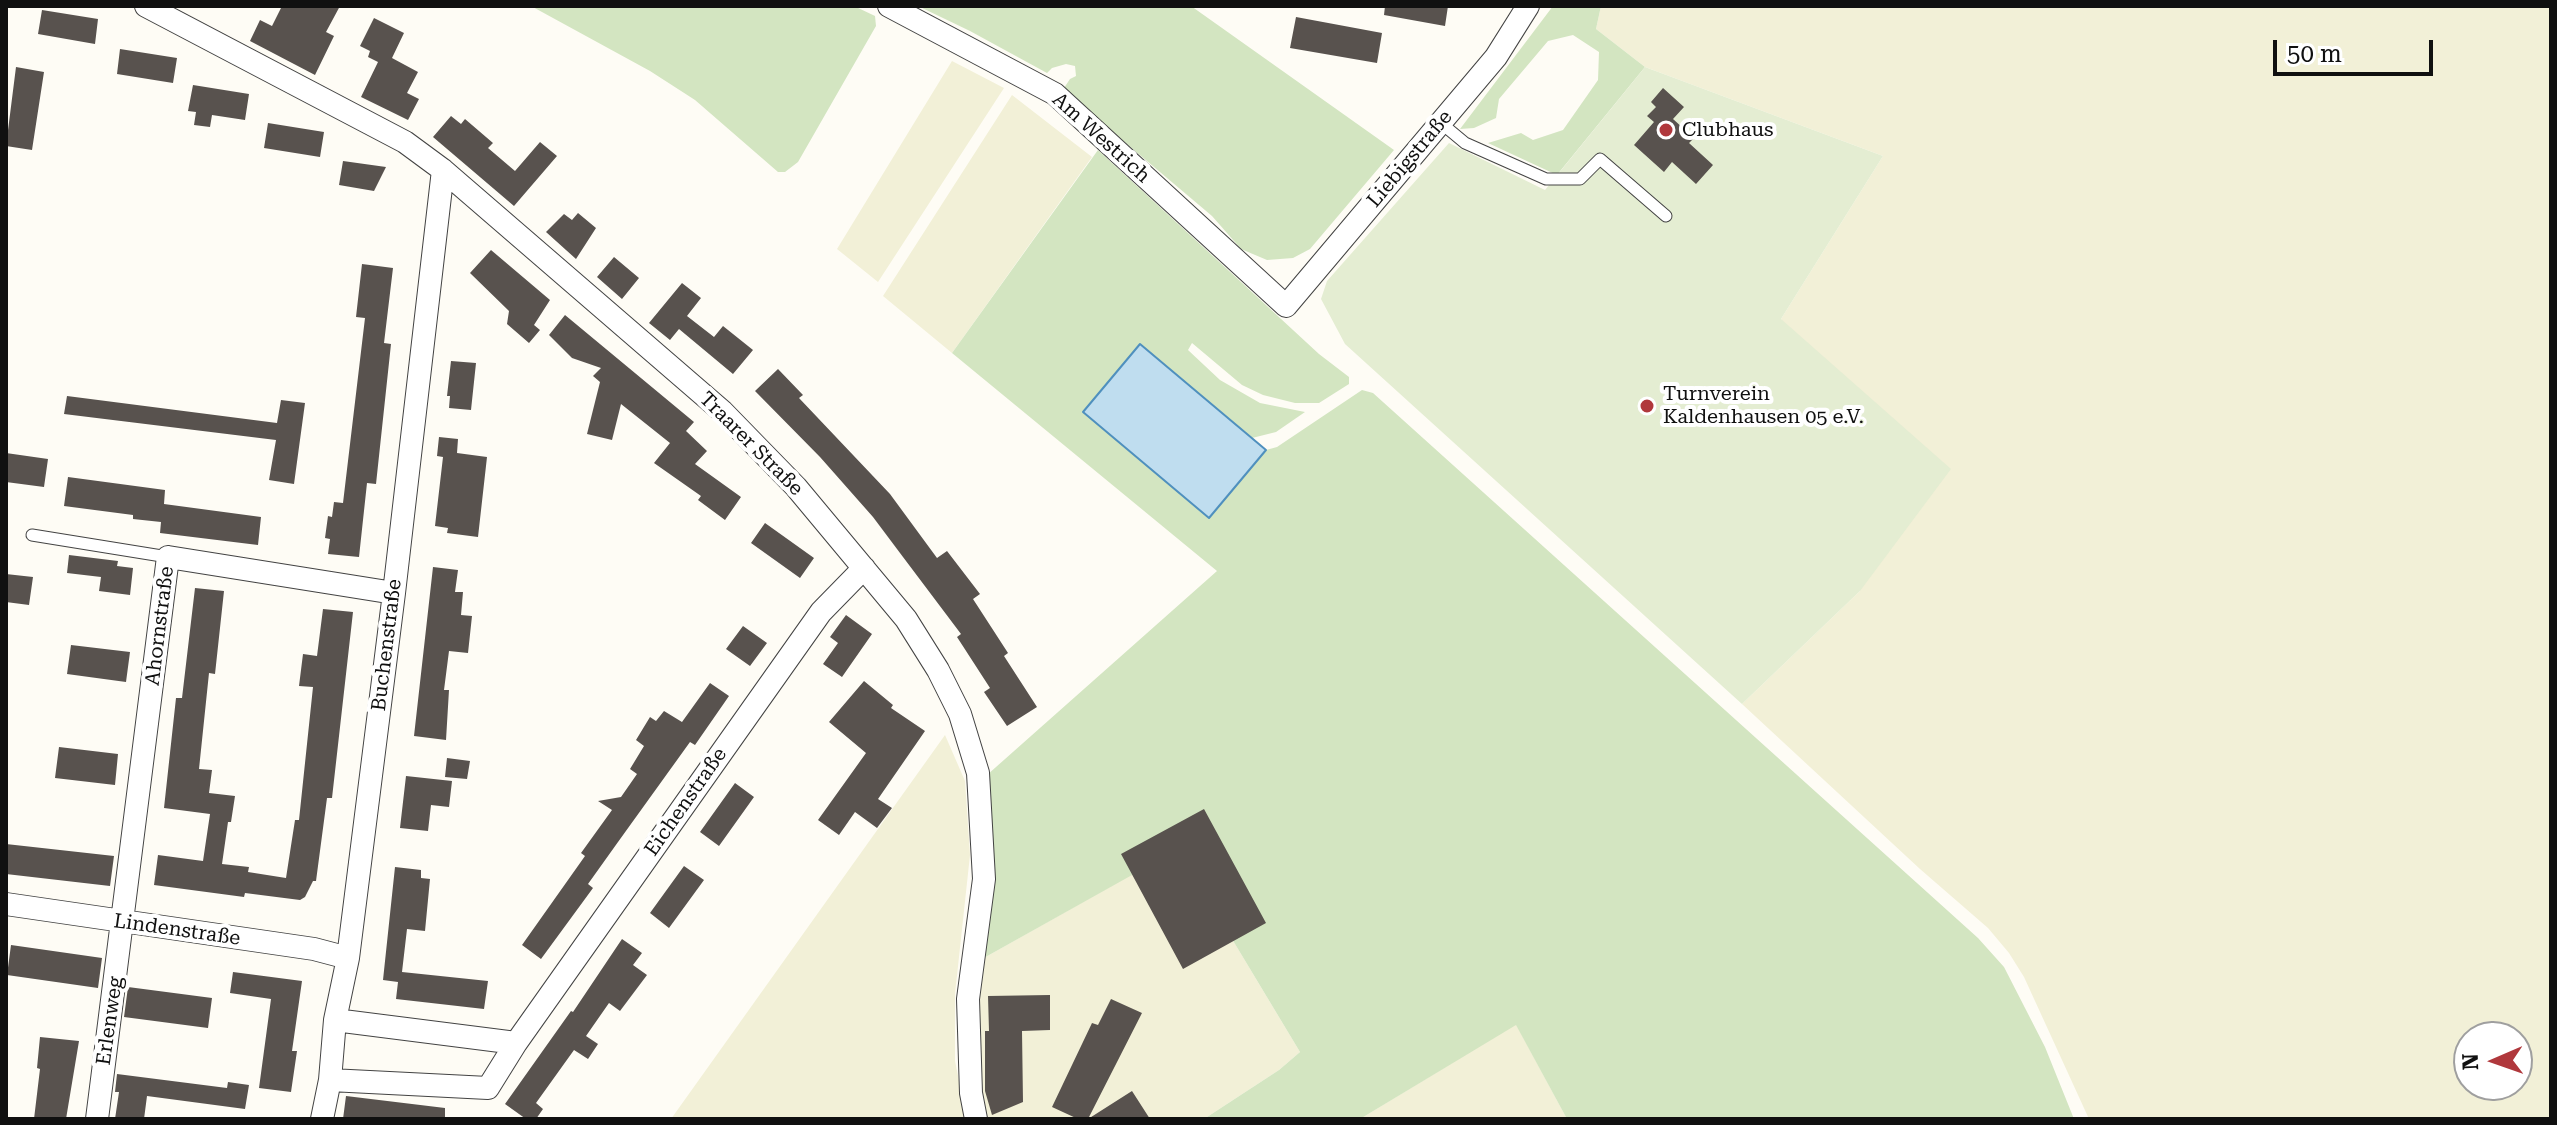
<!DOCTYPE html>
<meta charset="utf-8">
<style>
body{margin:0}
#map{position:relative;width:2557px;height:1125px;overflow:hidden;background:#fefcf5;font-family:"Roboto Serif",serif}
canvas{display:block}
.frame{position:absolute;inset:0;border:8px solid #101010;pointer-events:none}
.north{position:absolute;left:2453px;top:1021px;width:80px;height:80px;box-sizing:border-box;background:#fff;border:2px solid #9f9f9f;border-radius:50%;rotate:268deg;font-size:22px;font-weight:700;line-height:32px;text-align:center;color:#101010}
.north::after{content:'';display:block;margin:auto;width:28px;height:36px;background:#b0383c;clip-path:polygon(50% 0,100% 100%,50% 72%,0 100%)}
.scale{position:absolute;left:2273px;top:40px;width:160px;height:36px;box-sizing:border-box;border:4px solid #101010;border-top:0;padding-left:10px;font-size:24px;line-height:28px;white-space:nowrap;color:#101010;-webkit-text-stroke:6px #fff;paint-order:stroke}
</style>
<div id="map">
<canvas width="2557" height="1125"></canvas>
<div class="frame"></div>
<div class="north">N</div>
<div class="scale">50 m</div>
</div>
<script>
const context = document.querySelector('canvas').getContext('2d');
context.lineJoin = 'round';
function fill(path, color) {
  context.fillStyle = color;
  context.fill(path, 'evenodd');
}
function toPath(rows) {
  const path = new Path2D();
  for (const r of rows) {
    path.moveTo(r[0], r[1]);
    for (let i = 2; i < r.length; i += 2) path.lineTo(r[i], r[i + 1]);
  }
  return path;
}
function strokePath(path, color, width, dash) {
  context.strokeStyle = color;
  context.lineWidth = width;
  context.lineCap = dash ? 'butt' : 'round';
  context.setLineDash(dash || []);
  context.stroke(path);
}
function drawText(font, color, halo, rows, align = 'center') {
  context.font = font + ' "Roboto Serif",serif';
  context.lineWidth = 8;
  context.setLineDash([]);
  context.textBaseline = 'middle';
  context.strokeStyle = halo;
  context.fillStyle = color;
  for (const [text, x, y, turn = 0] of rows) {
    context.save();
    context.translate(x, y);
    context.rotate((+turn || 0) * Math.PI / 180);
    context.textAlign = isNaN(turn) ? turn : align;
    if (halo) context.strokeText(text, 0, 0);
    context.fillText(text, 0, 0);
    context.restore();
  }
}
fill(toPath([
 [1601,6,2551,6,2551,1119,2089,1119,2024,977,2009,953,1988,928,1920,869,1742,704,1860,591,1781,319,1883,156,1645,67,1596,29],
 [2469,1037,2517,1037,2517,1085,2469,1085],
 [952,61,1004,88,878,282,837,249],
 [1012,95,1092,157,952,353,883,296],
 [945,735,965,781,970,855,955,994,955,1061,967,1119,671,1119],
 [1166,855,1232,939,1300,1052,1279,1070,1204,1119,985,1119,980,1088,976,1007,982,959],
 [1516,1024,1567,1119,1360,1119]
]), '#f2f0d7');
fill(toPath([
 [531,6,854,6,875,16,876,26,798,162,785,172,778,172,695,100,650,71],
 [918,6,1191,6,1394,150,1310,249,1293,258,1267,260,1241,249,1212,216,1070,96,1064,88,1070,79,1076,76,1075,66,1066,64,1052,68,1047,73,970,31],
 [1553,6,1601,6,1596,29,1645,67,1557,175,1488,143,1521,133,1533,140,1563,130,1598,80,1599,52,1573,35,1548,41,1499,99,1496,118,1474,128,1460,129],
 [1098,150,1319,354,1349,377,1349,384,1319,403,1295,403,1263,395,1242,385,1192,343,1188,350,1220,380,1260,403,1305,412,1276,432,1252,438,1140,344,1209,517,1266,450,1277,447,1362,390,1373,393,1978,938,2004,967,2045,1047,2074,1119,1567,1119,1516,1025,1360,1119,1204,1119,1279,1070,1300,1052,1232,939,1166,856,982,959,987,775,1217,571,952,353]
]), '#d3e5c1');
fill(toPath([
 [1645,67,1883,156,1781,319,1951,469,1860,591,1742,704,1345,344,1321,299,1327,281,1449,143,1545,190]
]), '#e4edd2');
const water = toPath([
 [1140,344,1266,450,1209,518,1083,412,1140,344]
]);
fill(water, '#bfddef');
strokePath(water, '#4f90be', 2);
fill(toPath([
 [282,6,340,6,326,32,334,36,315,75,250,41,260,20,272,26],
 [1385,6,1448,6,1445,26,1384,15],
 [42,10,98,19,95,44,38,34],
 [1296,17,1382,33,1377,63,1290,48],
 [374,18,404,33,392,58,418,72,407,93,419,99,408,120,361,97,378,62,368,57,370,51,360,46],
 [120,49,177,58,173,83,117,74],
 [16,67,44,72,32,150,6,146],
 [193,85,249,94,245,120,212,115,210,127,194,125,196,112,188,111],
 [1663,88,1684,107,1673,119,1694,138,1689,143,1713,165,1696,184,1672,162,1664,172,1634,145,1654,122,1647,116,1656,107,1651,102],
 [451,116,461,124,465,119,493,143,488,148,515,171,540,142,557,156,514,206,433,137],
 [268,123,324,132,320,157,264,148],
 [343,161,386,167,374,191,339,185],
 [578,213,596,228,576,259,546,232,564,214,572,220],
 [491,250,550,300,534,325,540,330,529,343,507,324,509,311,470,273],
 [614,257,639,278,622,299,597,277],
 [362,264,393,268,384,343,391,344,376,484,367,483,359,557,328,554,330,539,325,538,328,516,332,517,334,502,343,503,365,318,356,317],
 [682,283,701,298,687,316,714,337,723,326,753,350,733,374,679,329,670,340,649,323],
 [565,315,694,422,686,431,707,451,695,464,741,497,725,520,698,500,701,496,654,463,670,443,621,404,612,440,587,434,600,382,593,376,601,368,572,358,549,335],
 [451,361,476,363,471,410,449,408,450,396,447,396],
 [778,369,803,395,799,398,890,494,937,558,947,551,980,594,973,599,1008,653,1004,656,1037,707,1007,726,984,692,990,688,957,637,961,634,903,557,873,517,820,457,755,391],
 [67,396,277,423,281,400,305,403,294,484,269,480,276,440,64,414],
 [439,437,458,439,457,453,487,457,478,537,447,533,448,528,435,526,443,457,437,456],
 [6,453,48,459,44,487,6,482],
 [68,477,165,490,164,504,261,517,258,545,160,533,161,522,133,519,133,515,64,506],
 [765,523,814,558,800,578,751,543],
 [69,555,118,561,117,566,133,568,130,595,99,591,101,577,67,573],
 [433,567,458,570,455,592,463,592,461,615,472,616,468,653,449,651,444,690,449,690,446,740,414,736],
 [6,574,33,577,29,605,6,602],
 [195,588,224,591,215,674,209,673,199,769,212,770,209,793,235,796,231,822,228,822,222,864,249,867,248,872,286,878,295,820,299,820,313,687,299,686,303,654,317,656,323,609,353,612,332,798,327,798,316,881,313,881,305,897,300,900,245,893,244,897,154,885,158,855,203,861,210,814,164,808,176,698,182,698],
 [846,615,872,634,842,677,823,664,838,643,830,637],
 [743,626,767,643,750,666,726,649],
 [71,645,130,652,126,682,67,674],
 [864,681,893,705,891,708,925,731,878,799,892,808,877,828,855,812,839,835,818,820,866,753,829,722],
 [710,683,729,696,695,745,690,742,618,842,588,884,593,888,541,959,522,945,585,856,581,853,612,810,598,801,621,797,637,774,630,769,644,746,636,740,650,717,656,721,664,711,682,722],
 [59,747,118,754,115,785,55,778],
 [447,758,470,761,467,779,445,777],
 [406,776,452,781,449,807,431,805,428,831,400,828],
 [735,783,754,797,719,846,700,832],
 [1204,809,1266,923,1183,969,1121,854],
 [6,844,114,856,110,886,6,874],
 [684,866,704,880,669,928,650,913],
 [395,867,421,870,421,878,430,879,425,931,407,929,402,972,488,981,484,1009,396,999,398,982,383,980],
 [622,939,642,953,633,965,647,975,620,1011,609,1003,586,1036,598,1044,588,1059,574,1050,536,1103,543,1109,536,1119,526,1119,505,1104,571,1011,573,1012],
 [11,945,102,958,98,988,7,975],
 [233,972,302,981,292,1051,297,1051,291,1092,259,1088,271,999,230,993],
 [128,987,212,998,208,1028,124,1017],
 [1050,995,1050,1030,1022,1031,1023,1102,992,1115,985,1091,985,1031,989,1031,988,996],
 [1111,999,1142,1013,1088,1119,1078,1119,1052,1107,1092,1023,1098,1025],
 [40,1037,79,1041,66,1119,34,1119,40,1069,37,1068],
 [117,1074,227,1088,228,1082,249,1085,245,1109,147,1096,144,1119,115,1119,119,1092,115,1092],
 [1132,1091,1150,1119,1088,1119],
 [346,1096,445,1108,445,1119,343,1119]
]), '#58524e');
const lane = toPath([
 [1441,123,1465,143,1546,179,1580,179,1600,159,1666,216],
 [32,535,168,557]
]);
const street = toPath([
 [146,6,405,142,443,170,722,411,796,487,906,619,938,670,960,714,978,773,984,879,968,999,971,1093,976,1119],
 [889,6,1055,94,1286,306,1496,57,1528,6],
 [6,904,314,949,348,958],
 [335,1020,516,1043],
 [330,1080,488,1088,516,1043,821,612,864,568],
 [97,1119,168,557,394,593],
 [322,1119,330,1080,335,1020,348,958,394,593,443,170]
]);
strokePath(lane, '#434343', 13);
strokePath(street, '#434343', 24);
strokePath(lane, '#fff', 11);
strokePath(street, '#fff', 22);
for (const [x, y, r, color] of [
 [1666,130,8,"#b0383c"],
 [1647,406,8,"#b0383c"]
]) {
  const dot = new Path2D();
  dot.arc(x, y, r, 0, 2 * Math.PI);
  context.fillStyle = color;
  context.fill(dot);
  strokePath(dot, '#fff', 3);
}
drawText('20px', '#101010', '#fff', [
 ["Clubhaus",1682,130],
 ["Turnverein",1663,394],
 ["Kaldenhausen 05 e.V.",1663,417]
], 'left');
drawText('20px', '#101010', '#fff', [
 ["Am Westrich",1101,138,42],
 ["Liebigstraße",1410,159,-50],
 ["Traarer Straße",751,444,45],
 ["Ahornstraße",160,626,-83],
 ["Buchenstraße",387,645,-83],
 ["Eichenstraße",686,802,-55],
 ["Lindenstraße",177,930,8],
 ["Erlenweg",110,1021,-82]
]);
</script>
